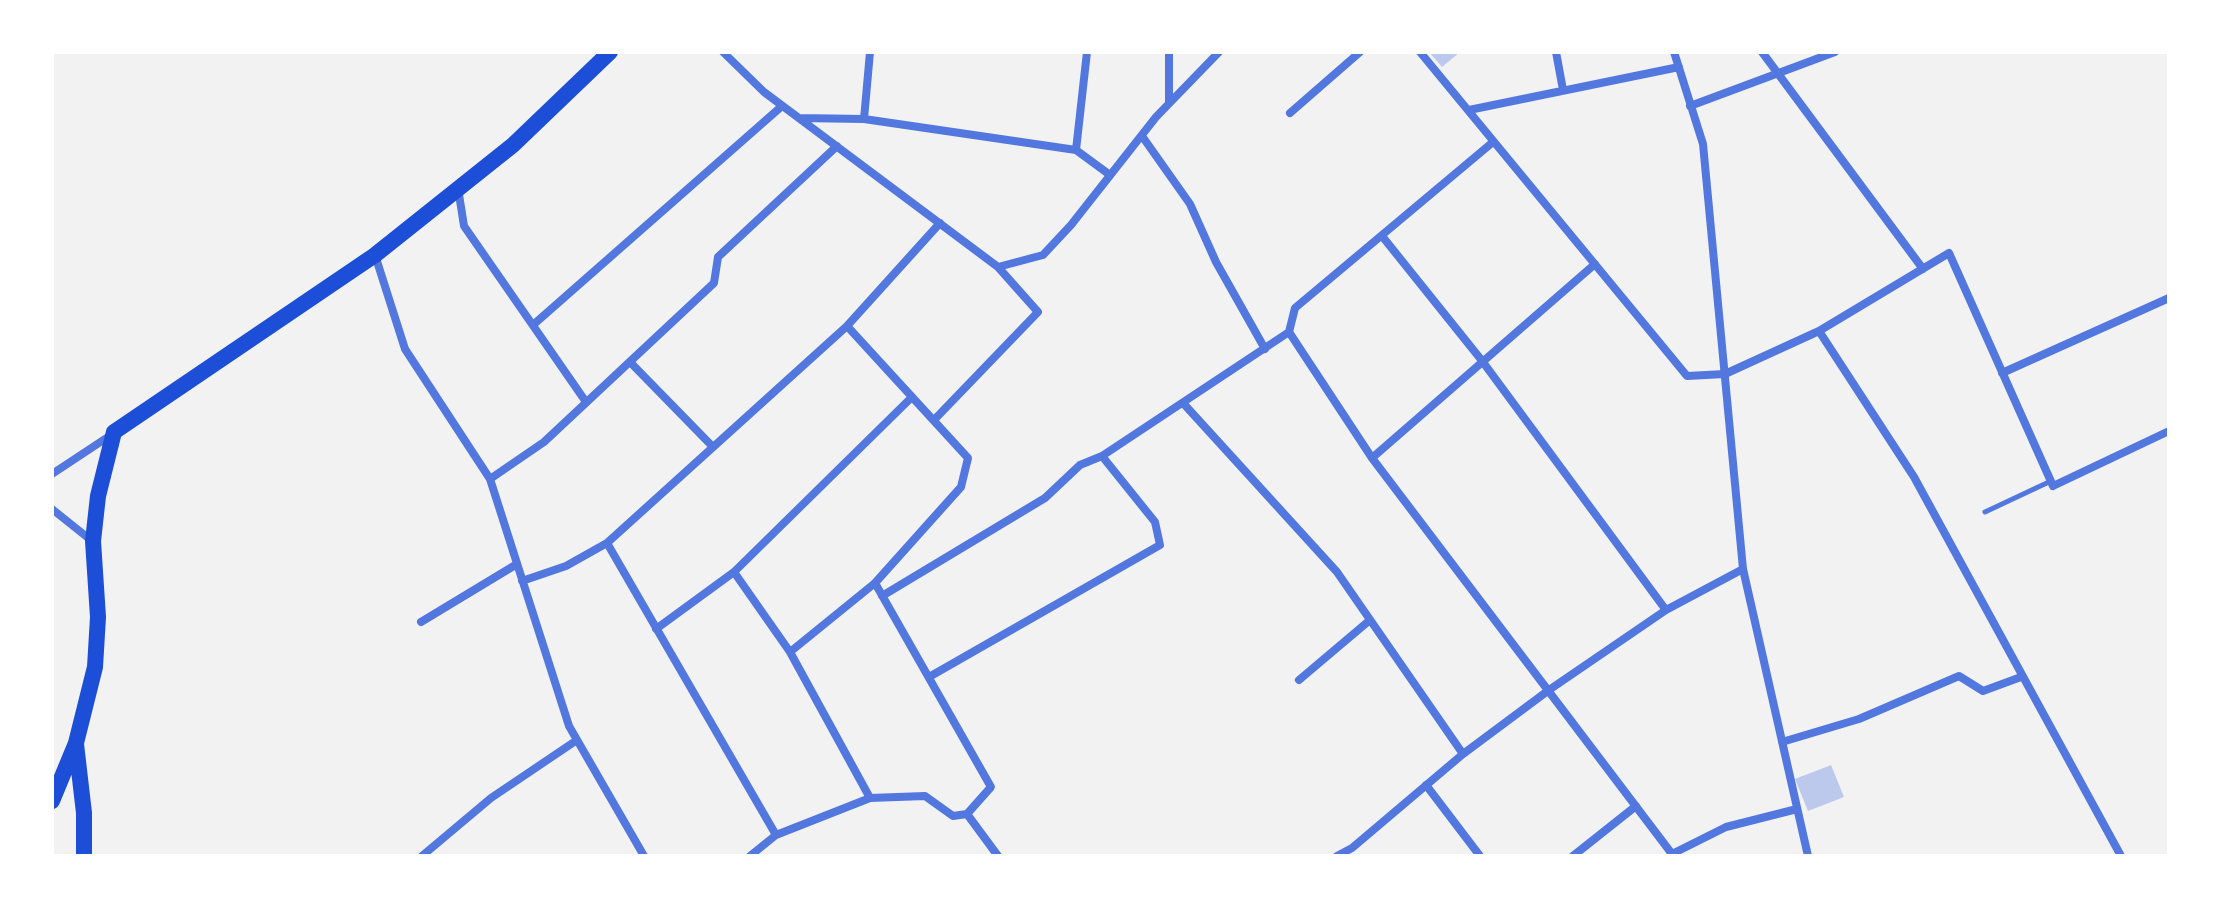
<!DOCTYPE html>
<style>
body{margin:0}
#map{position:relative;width:2221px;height:908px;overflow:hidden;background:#f2f2f2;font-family:"Sofia Sans Condensed",sans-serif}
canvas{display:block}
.frame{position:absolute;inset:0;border:54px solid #fff;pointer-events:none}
</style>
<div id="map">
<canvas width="2221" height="908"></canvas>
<div class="frame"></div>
</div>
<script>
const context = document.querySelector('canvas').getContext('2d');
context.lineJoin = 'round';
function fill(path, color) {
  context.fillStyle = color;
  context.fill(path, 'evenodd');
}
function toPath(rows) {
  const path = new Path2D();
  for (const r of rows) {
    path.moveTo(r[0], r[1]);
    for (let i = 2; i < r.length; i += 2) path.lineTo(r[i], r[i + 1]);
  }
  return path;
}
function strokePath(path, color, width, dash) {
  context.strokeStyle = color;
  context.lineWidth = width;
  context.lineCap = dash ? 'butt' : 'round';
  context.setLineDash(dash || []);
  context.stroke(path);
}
fill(toPath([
 [1429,52,1460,52,1442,67],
 [1831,765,1844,797,1808,811,1795,779]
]), '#bdc9ec');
strokePath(toPath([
 [1985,512,2051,481]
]), '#5277de', 5);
strokePath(toPath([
 [723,52,764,92,998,267,1038,312,934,420],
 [1169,52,1169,103],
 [1420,52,1687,376,1725,374,1819,331],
 [1556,52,1563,90],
 [1674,52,1703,144,1743,569,1808,856],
 [1762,52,1923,269],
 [1690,106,1835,52],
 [1469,110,1679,67],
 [1290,113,1360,52],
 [799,118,864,119,1076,150,1110,175],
 [864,119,870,52],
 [1142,136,1190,204,1216,262,1265,349],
 [1076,150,1087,52],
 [458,188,464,226,586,402],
 [1382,236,1483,362,1666,610],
 [375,255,405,349,490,479,569,726,644,856],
 [998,267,1043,255,1071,225,1156,117,1219,52],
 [533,325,782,106],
 [1289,332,1372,458,1672,854,1726,827,1797,809],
 [630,362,713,447],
 [2002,373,2169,298],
 [1183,403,1337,572,1463,754],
 [1372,458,1595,264],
 [52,474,111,435],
 [490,479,544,442,714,283,718,257,837,146],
 [52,509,92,541],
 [607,543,776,835],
 [734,572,790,652,870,798],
 [522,581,566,566,607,543,847,326,940,223],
 [875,583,991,787,967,814,998,856],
 [882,596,1045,498,1080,465,1102,456,1289,332,1295,308,1493,142],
 [421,622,517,564],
 [656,629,734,572,912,397],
 [790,652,875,583,961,487,968,458,847,326],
 [929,677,1160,545,1155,522,1102,456],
 [1299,680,1370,620],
 [1782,742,1859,719,1959,676,1983,691,2021,677],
 [1426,785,1480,856],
 [422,856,491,798,577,740],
 [750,856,776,835,870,798,925,796,953,816,967,814],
 [1337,856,1352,848,1463,754,1549,690,1666,610,1743,569],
 [1573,856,1636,806],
 [2121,856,1914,477,1819,331,1949,253,2053,486,2169,431]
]), '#5277de', 8);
strokePath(toPath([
 [76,744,84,813,84,856],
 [52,801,76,743,95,667,98,617,93,541,98,496,114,432,375,255,513,145,610,52]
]), '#1d4ed8', 16);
</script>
